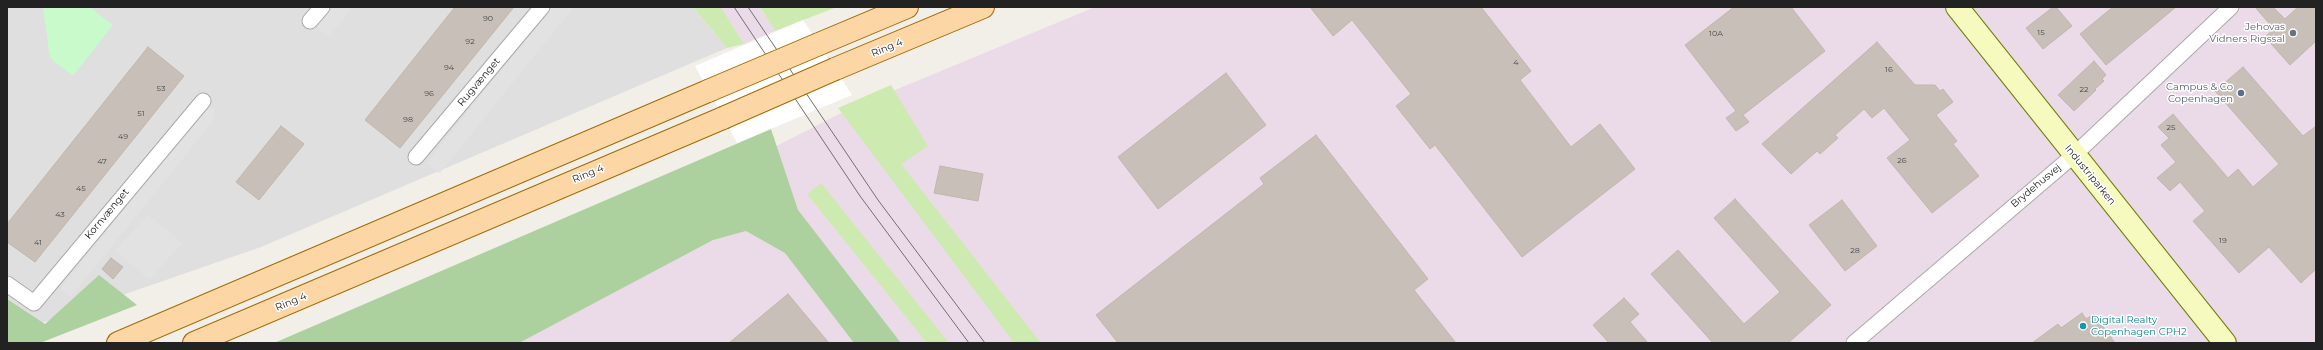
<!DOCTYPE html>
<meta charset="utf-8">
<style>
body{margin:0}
#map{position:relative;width:2323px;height:350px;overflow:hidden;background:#f2efe9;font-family:Montserrat,sans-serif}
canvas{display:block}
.frame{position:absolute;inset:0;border:8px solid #222;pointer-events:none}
</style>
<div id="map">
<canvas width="2323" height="350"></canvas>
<div class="frame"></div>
</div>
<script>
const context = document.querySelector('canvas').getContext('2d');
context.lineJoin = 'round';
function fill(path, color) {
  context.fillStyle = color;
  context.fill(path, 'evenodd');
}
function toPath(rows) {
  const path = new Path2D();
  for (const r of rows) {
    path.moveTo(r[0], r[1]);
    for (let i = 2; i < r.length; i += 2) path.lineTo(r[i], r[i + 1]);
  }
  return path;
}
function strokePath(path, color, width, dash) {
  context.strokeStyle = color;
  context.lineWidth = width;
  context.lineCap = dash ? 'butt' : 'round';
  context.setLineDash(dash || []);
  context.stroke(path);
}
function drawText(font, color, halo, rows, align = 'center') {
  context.font = font + ' Montserrat,sans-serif';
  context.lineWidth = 3;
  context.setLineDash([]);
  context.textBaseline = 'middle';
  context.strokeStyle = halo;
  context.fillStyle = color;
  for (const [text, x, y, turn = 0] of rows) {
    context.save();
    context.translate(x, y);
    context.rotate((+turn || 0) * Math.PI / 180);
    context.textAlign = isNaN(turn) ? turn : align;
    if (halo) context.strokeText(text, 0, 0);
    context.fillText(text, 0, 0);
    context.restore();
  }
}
fill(toPath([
 [7,7,693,7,727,48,261,247,7,335]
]), '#e0dfdf');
fill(toPath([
 [721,7,760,7,775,31,744,44],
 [1095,7,2316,7,2316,343,390,343,847,110]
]), '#ebdbe8');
fill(toPath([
 [693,7,721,7,744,44,727,48],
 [760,7,837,7,775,31],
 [891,85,928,146,901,164,1041,343,1014,343,838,108],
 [821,183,949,343,927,343,807,194]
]), '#cdebb0');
fill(toPath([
 [771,129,798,210,901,343,854,343,785,253,746,231,713,240,519,343,274,343],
 [99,275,137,305,40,343,7,343,7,299,45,324]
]), '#add19e');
fill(toPath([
 [43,7,90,7,113,25,73,76,50,58]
]), '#c8facc');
fill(toPath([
 [333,7,353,7,329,37,317,28],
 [552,7,574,7,440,173,427,163],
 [207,106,218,115,71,297,60,289],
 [148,214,182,243,150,280,115,251]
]), '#e2e2e2');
fill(toPath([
 [803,20,852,95,737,143,695,66]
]), '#fff');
const building = toPath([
 [455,7,514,7,400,148,365,120,455,7],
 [1310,7,1481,7,1531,71,1520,80,1571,147,1600,124,1635,169,1522,257,1435,145,1430,149,1396,106,1411,94,1352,20,1333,36,1310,7],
 [1734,7,1791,7,1825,51,1743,115,1749,122,1736,131,1726,118,1736,111,1685,45,1734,7],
 [2053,7,2056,7,2072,26,2043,49,2026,28,2053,7],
 [2113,7,2176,7,2106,65,2080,34,2113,7],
 [2255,7,2273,7,2285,19,2298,7,2316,7,2316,41,2290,65,2265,37,2274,29,2255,7],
 [1877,42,1915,85,1935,85,1940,91,1943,89,1953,102,1936,115,1957,141,1953,144,1979,176,1932,213,1887,158,1910,140,1884,108,1872,118,1864,109,1835,135,1838,138,1820,154,1817,151,1791,174,1762,144,1877,42],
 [148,47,184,76,35,262,7,242,7,224,148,47],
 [2094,61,2106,75,2102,79,2104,81,2095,89,2096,90,2074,111,2058,95,2094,61],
 [2243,67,2303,136,2316,126,2316,269,2301,283,2269,247,2239,273,2193,221,2205,211,2180,182,2170,191,2157,178,2176,162,2161,145,2169,138,2158,127,2173,114,2228,178,2238,169,2253,187,2279,164,2215,91,2243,67],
 [1226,73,1266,125,1158,209,1118,157,1226,73],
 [281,126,304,144,259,200,236,182,281,126],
 [1316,135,1428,279,1414,290,1456,343,1118,343,1096,315,1264,184,1260,178,1316,135],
 [940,166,983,174,978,201,934,193,940,166],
 [1735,199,1831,305,1788,343,1713,343,1651,274,1678,250,1744,324,1780,292,1714,218,1735,199],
 [1842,200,1877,246,1845,271,1809,225,1842,200],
 [111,258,123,267,113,279,102,269,111,258],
 [788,294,829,343,729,343,788,294],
 [1624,298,1639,314,1630,322,1648,343,1609,343,1593,325,1624,298],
 [2082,313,2086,319,2094,314,2115,343,2032,343,2058,324,2061,328,2082,313]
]);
fill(building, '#c7bfb8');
strokePath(building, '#c4b6ab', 1);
const street = toPath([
 [310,21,322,7],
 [416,157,542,7],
 [7,284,34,303,203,101],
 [1854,343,2074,155,2231,7]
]);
const secondary = toPath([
 [1957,7,2225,343]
]);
const primary = toPath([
 [819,44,907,7],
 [835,69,983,7],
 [118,343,708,91],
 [194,343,723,118]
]);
strokePath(street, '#a9a9a9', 17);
strokePath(secondary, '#707d05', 24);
strokePath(primary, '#a06b00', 24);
strokePath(street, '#fff', 15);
strokePath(secondary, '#f7fabf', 22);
strokePath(primary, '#fcd6a4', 22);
strokePath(toPath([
 [734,7,860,196,969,343],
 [748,7,878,200,985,343]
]), '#707070', 1);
const primaryBridge = toPath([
 [708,91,819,44],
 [723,118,835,69]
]);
strokePath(primaryBridge, '#a06b00', 24, []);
strokePath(primaryBridge, '#fcd6a4', 22);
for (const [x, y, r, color] of [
 [2293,33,4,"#6b7280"],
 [2241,93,4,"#5c6f8a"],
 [2083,326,4,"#0f9aa8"]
]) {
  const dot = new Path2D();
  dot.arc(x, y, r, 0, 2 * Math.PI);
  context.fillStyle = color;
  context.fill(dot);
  strokePath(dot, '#fff', 1.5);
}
drawText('8px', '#4b4948', null, [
 ["90",488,19],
 ["15",2041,33],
 ["10A",1716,34],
 ["92",470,42],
 ["4",1516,63],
 ["94",449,68],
 ["16",1889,70],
 ["53",161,89],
 ["22",2084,90],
 ["96",429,94],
 ["51",141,114],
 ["98",408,120],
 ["25",2171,128],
 ["49",123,137],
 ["26",1902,161],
 ["47",102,162],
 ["45",81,189],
 ["43",60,215],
 ["19",2223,241],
 ["41",38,243],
 ["28",1855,251]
]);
drawText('10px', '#5b616d', '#fff', [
 ["Jehovas",2285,27],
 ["Vidners Rigssal",2285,39]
], 'right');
drawText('10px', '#222', '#fff', [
 ["Ring 4",887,48,-23],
 ["Rugvænget",479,82,-50],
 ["Ring 4",588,174,-23],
 ["Industriparken",2090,175,51],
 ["Brydehusvej",2036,186,-40],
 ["Kornvænget",107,214,-50],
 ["Ring 4",291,302,-23]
]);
drawText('10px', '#4e5e75', '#fff', [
 ["Campus & Co",2233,87],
 ["Copenhagen",2233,99]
], 'right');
drawText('10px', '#0d838f', '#fff', [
 ["Digital Realty",2091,320],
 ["Copenhagen CPH2",2091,332]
], 'left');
</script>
